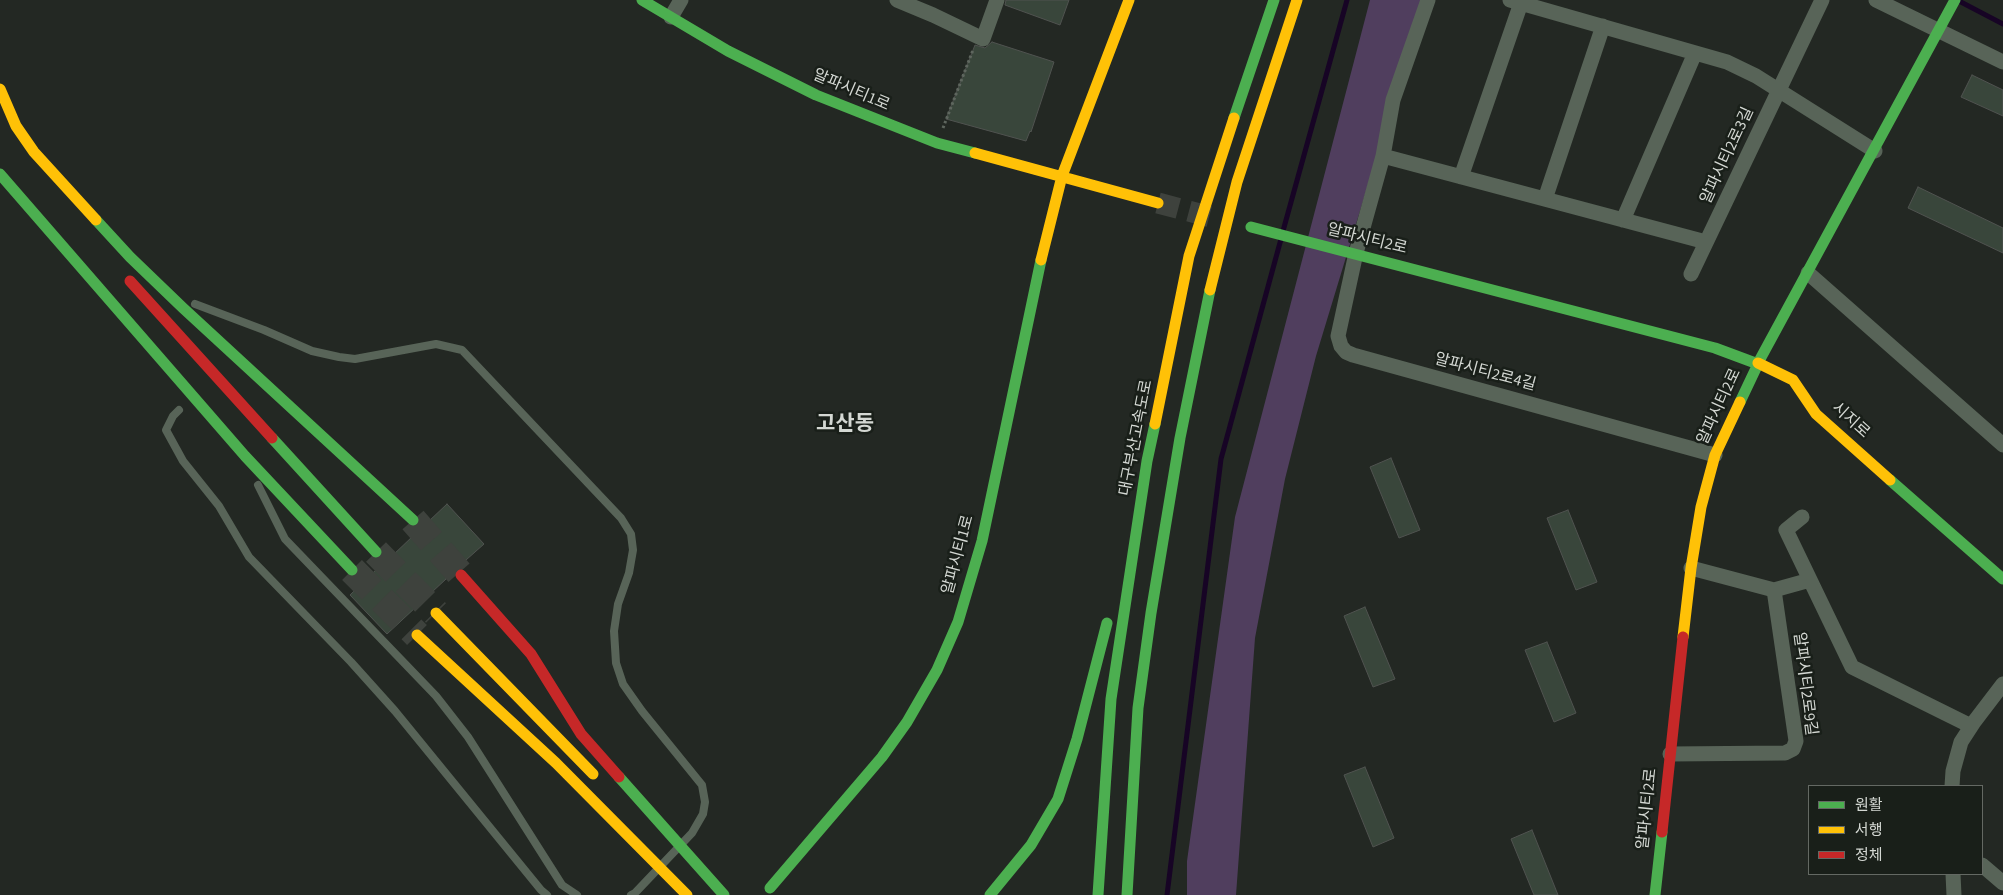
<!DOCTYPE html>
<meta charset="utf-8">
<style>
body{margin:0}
#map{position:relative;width:2003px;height:895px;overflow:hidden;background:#232823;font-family:"Source Sans 3","Noto Sans KR",sans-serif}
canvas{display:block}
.legend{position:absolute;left:1808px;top:785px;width:175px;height:90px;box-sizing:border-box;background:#191f19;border:1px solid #646963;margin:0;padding:6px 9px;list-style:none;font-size:15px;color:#d4d8d3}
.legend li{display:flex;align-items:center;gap:10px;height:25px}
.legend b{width:25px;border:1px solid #646963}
</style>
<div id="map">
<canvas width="2003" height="895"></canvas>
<ul class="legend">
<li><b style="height:6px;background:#4caf50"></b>원활</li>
<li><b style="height:6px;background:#ffc107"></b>서행</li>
<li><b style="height:6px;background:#c62828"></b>정체</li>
</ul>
</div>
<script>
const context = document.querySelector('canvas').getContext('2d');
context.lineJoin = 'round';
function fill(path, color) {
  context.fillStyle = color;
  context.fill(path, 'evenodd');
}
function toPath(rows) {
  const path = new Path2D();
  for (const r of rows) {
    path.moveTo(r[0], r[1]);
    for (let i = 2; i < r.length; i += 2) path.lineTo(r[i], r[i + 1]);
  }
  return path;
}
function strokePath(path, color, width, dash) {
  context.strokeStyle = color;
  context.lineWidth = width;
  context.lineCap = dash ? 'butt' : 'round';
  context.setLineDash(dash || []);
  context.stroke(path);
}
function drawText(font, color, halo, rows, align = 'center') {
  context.font = font + ' "Source Sans 3","Noto Sans KR",sans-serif';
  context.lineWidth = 5;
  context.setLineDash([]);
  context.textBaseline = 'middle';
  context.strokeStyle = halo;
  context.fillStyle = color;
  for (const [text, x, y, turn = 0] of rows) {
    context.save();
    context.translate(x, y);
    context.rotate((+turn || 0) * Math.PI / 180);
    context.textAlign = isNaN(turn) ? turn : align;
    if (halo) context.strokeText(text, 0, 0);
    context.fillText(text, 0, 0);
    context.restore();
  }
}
fill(toPath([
 [1370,0,1424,0,1316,356,1285,479,1255,638,1236,895,1187,895,1187,861,1235,517]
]), '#503e5e');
strokePath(toPath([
 [1959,1,2003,24],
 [1283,231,1347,0],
 [1167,895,1221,459,1281,239]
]), '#170425', 5);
const building = toPath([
 [1006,0,1069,0,1060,25,1005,5,1006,0],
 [992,42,1054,62,1031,132,1030,131,1026,141,946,119,975,45,985,48,992,42],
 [1972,75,2003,90,2003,116,1961,97,1972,75],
 [1918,187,2003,228,2003,253,1908,208,1918,187],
 [1391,458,1420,530,1399,538,1370,467,1391,458],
 [447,504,484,544,466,560,457,560,450,564,446,571,446,579,387,634,350,595,379,567,387,563,391,557,414,535,424,531,428,522,447,504],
 [1568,510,1597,582,1576,590,1547,518,1568,510],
 [1365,607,1395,679,1373,687,1344,616,1365,607],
 [1547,642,1576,713,1554,722,1525,650,1547,642],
 [1365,767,1394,838,1373,847,1344,775,1365,767],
 [1532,830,1558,895,1534,895,1511,839,1532,830]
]);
fill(building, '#39463b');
strokePath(building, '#505350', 1);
strokePath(toPath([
 [1158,203,1215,218]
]), '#3e423d', 21, [21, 11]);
strokePath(toPath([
 [413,520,461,575],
 [376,552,436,613],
 [352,570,417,635]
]), '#3e423d', 28, [28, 14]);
strokePath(toPath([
 [943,128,973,50]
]), '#5e665e', 3, [2.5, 2.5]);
strokePath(toPath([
 [195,304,264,330,312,351,339,357,355,359,436,344,462,350,621,518,631,534,633,550,629,573,618,604,614,631,616,663,623,684,642,711,702,785,705,802,703,814,692,833,635,893,631,895],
 [179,410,173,416,166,430,183,461,219,506,249,557,351,662,395,711,541,890,547,895],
 [258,485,285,539,436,696,468,737,562,885,577,895]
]), '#586458', 8);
strokePath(toPath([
 [897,0,933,15,983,39,997,0],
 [1428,0,1393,100,1383,156,1356,253,1338,336,1341,346,1346,352,1353,355,1715,455],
 [1510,0,1727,62,1756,76,1875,151],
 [1876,0,2003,62],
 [671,17,681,0],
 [1383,156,1706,242],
 [1461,177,1521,3],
 [1545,199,1603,26],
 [1623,220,1695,53],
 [1808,273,2003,445],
 [1691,274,1822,0],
 [1802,517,1786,530,1852,667,1971,726],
 [1691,568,1774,590,1810,580],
 [1670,754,1785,753,1793,749,1796,741,1774,590],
 [1952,786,1953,771,1961,742,1974,722,2003,684],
 [1982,865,2003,883],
 [1953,874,1954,895]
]), '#586458', 15);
strokePath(toPath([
 [642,0,728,51,816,95,937,143,975,153],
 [1234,118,1274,0],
 [0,174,245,456,352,570],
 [96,220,130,257,183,308,413,520],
 [1251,227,1715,348,1758,364,1740,402],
 [1758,363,1955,0],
 [272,438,376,552],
 [1890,480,2003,579],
 [619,777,724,895],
 [770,888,882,757,907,722,937,670,958,622,982,541,1041,260],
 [990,895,1031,845,1058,799,1077,739,1107,623],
 [1098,895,1111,699,1147,461,1155,424],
 [1127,895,1138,708,1151,613,1180,438,1210,290],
 [1655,895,1662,832]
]), '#4caf50', 11);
strokePath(toPath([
 [0,89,16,126,34,152,96,220],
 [975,153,1158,203],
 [1041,260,1062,176,1129,0],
 [1210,290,1237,182,1297,0],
 [1758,363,1793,380,1816,414,1890,480],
 [1155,424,1189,256,1234,118],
 [436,613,593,774],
 [417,635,556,763,687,895],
 [1683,637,1691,568,1701,507,1715,455,1740,402]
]), '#ffc107', 11);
strokePath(toPath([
 [130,281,272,438],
 [461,575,531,654,581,734,619,777],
 [1662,832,1683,637]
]), '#c62828', 11);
drawText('16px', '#d4d8d3', '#191f19', [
 ["알파시티1로",851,91,23],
 ["알파시티2로3길",1728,156,-65],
 ["알파시티2로",1367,240,14],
 ["알파시티2로4길",1485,373,15],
 ["알파시티2로",1720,407,-65],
 ["시지로",1850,421,42],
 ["대구부산고속도로",1137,438,-79],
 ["알파시티1로",959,555,-75],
 ["알파시티2로9길",1804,684,83],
 ["알파시티2로",1648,809,-84]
]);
drawText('bold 21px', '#d4d8d3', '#191f19', [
 ["고산동",845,425]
]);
</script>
